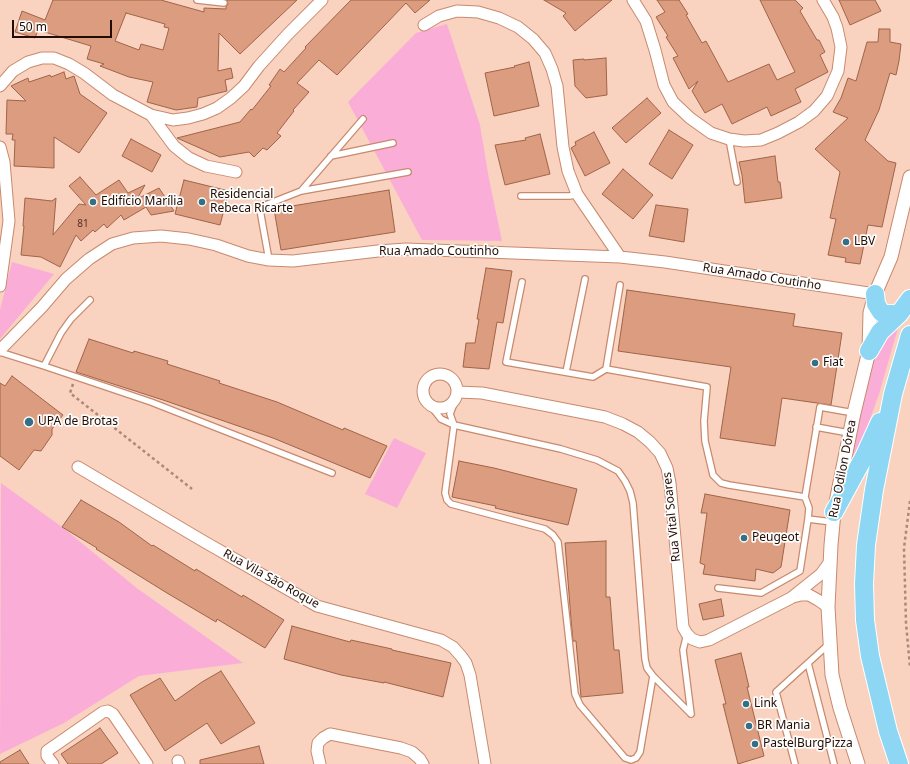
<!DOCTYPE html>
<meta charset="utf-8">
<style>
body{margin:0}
#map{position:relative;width:910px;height:764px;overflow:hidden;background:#fad2c0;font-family:"Noto Sans",sans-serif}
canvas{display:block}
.scale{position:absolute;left:12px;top:20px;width:100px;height:18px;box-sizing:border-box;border:2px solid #230d03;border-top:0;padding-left:5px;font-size:12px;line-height:14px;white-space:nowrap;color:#230d03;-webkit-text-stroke:3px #fdfdfd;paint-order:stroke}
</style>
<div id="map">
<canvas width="910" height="764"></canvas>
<div class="scale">50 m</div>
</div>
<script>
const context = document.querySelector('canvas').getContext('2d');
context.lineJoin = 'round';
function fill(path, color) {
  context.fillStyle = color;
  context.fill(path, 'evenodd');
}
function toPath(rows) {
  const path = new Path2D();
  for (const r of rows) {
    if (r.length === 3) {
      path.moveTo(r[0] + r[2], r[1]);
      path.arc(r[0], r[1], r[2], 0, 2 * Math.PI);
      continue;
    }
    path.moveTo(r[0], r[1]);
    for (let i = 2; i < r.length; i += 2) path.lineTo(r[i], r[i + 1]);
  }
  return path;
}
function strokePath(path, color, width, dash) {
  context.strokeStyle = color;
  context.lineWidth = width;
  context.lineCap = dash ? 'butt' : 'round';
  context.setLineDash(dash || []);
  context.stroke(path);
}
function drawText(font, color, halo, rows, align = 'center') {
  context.font = font + ' "Noto Sans",sans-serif';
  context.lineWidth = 3.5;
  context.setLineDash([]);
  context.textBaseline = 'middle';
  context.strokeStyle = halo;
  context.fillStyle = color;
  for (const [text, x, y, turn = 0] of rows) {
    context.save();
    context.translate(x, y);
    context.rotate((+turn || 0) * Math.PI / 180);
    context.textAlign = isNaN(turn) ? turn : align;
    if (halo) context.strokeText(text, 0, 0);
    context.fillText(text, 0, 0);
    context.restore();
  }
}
fill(toPath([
 [447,24,480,125,489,179,502,241,422,240,348,102,416,33],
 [12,262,54,274,0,339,0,310],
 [900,321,879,394,866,431,861,449,853,463,851,462,869,376,879,341],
 [394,438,426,453,397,508,365,494],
 [1,483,62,527,138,589,243,663,139,676,64,723,0,754]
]), '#faaed7');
const building = toPath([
 [53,0,161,0,204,12,204,8,226,9,226,7,228,4,227,0,297,0,240,54,219,33,218,71,231,68,233,78,225,80,227,91,198,98,197,107,176,110,147,102,153,82,129,77,100,66,104,64,87,59,91,46,38,30,35,38,15,32,22,11,45,20,53,0],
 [126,13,165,24,164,27,169,28,163,50,141,44,139,50,115,41,126,13],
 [351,0,430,0,415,13,406,3,337,75,319,60,297,83,309,92,293,110,294,111,277,133,281,136,267,150,263,148,254,157,249,152,220,157,177,138,240,122,251,109,252,110,271,86,269,85,280,69,284,72,306,48,305,47,351,0],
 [544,0,612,0,575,31,563,16,566,13,544,0],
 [657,0,679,0,688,14,686,15,702,43,706,41,728,82,769,64,777,80,795,72,760,0,795,0,803,8,800,11,817,40,819,40,825,52,820,55,828,72,795,89,801,102,771,116,767,107,732,124,722,104,705,113,692,91,698,81,689,89,673,58,678,56,666,37,668,36,656,17,665,12,657,0],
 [839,0,875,0,881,11,850,25,839,0],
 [879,29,890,29,890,42,901,44,899,61,896,75,890,73,879,110,865,140,888,161,896,163,882,227,868,225,860,264,845,262,846,258,828,255,836,219,830,218,840,172,815,149,848,118,833,112,841,98,848,78,856,81,867,42,878,42,879,29],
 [606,58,607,95,586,98,575,86,573,60,584,59,584,60,606,58],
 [529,62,539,106,494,116,485,73,515,67,514,66,529,62],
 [64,72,66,79,74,76,80,94,107,113,79,153,54,137,54,168,14,166,15,140,12,140,13,134,6,134,7,100,26,101,11,86,28,78,29,82,50,75,51,77,64,72],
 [647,98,661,113,626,143,612,128,647,98],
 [669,130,693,145,672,179,649,164,669,130],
 [594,132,610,163,585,176,571,148,576,145,575,142,594,132],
 [540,134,550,174,505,185,495,145,526,140,525,138,540,134],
 [131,139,161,155,152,172,122,156,131,139],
 [775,156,778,182,780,182,782,198,745,203,742,175,739,162,775,156],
 [623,169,653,195,633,219,602,194,623,169],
 [80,177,96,195,119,180,128,193,145,185,137,199,159,188,174,211,151,215,146,207,124,220,121,215,107,228,104,224,95,232,93,230,81,241,76,235,60,267,41,257,21,255,24,226,23,226,25,198,52,201,56,198,53,235,79,204,86,205,69,186,80,177],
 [184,180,229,191,220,225,175,214,184,180],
 [389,190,395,232,281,250,274,209,389,190],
 [656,205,688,209,684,242,649,236,656,205],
 [486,268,512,271,503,323,497,322,489,369,463,367,466,343,475,343,479,319,477,319,486,268],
 [627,290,795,314,793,326,842,333,831,405,782,398,775,446,720,438,731,367,618,351,627,290],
 [89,339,133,353,134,351,168,361,167,364,220,381,219,383,277,402,343,430,344,428,387,446,370,478,273,438,163,400,76,372,89,339],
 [12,376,63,415,52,429,52,435,41,451,34,450,19,470,0,456,0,383,5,386,12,376],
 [459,461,494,468,577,489,568,525,495,508,496,506,452,497,459,461],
 [705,494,790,510,781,567,773,573,756,569,755,581,703,574,705,565,700,563,707,513,701,513,705,494],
 [81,500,119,522,152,546,153,545,195,571,196,569,242,597,243,595,284,620,265,648,217,619,216,622,167,593,96,549,97,548,62,527,81,500],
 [606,541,606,597,610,597,614,650,619,650,623,693,581,697,576,641,573,641,571,619,565,543,606,541],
 [721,599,724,616,703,620,699,604,721,599],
 [292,626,350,642,351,640,392,649,392,650,451,663,443,697,384,682,384,683,341,675,284,659,292,626],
 [741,653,749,687,747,687,764,756,738,764,723,704,726,704,715,660,741,653],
 [221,671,255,723,221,744,207,723,165,751,130,695,160,678,175,701,202,682,221,671],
 [100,728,118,753,101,764,68,764,61,754,100,728],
 [259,746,264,764,200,764,200,760,259,746],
 [20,750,29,764,0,764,0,762,20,750]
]);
fill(building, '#db9c7f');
strokePath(building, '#9f6448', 1);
const service = toPath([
 [197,0,224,3],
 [729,139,737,182],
 [331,156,393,143],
 [301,191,363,119],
 [521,196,570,196,577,194],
 [269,260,260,210,261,208,263,206,301,191,408,172],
 [522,282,506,362,593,377,606,369,707,387,704,421,705,441,713,475,721,483,729,485,805,497],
 [90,300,71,319,61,333,44,366,151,402,332,473],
 [0,352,44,366],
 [606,369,620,285],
 [566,372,585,279],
 [456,398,450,414,454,425,445,493,447,500,451,504,545,529,553,535,558,542,575,694,580,705,625,758,631,760,636,758,640,752,653,676],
 [430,405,441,419,454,425,561,449,597,460,618,471,625,481,630,491,633,503,645,659,647,668,653,676,691,714],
 [816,427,849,433],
 [832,522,808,519,809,508,805,497,820,407,854,413],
 [718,588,761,593,800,571,808,519],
 [687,634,683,650,691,714],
 [808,663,834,764],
 [795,764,776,692,829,644]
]);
const minor = toPath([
 [633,0,646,21,655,50,664,85,673,102,690,118,711,133,729,139,744,141,761,140,778,133,799,122,814,111,827,96,838,71,841,47,837,28,833,17,823,0],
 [424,25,439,16,457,11,478,12,499,18,518,27,533,39,545,53,552,69,557,86,563,147,568,171,577,194,620,257],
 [0,86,13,71,28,62,42,58,54,58,69,64,84,73,113,95,151,115,174,146,189,158,206,166,236,172],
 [151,115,173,120,188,118,203,114,217,108,231,98,244,86,259,66,288,34,322,0],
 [0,147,4,162,9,221,0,286],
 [0,350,42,307,66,279,89,259,112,244,133,238,161,236,189,239,216,245,248,256,269,260,293,261,378,251,406,249,620,257,665,262,875,294],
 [440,391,17],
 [457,392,482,393,605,417,623,424,638,432,650,442,660,453,667,468,670,483,683,627,687,634,692,639,700,642,709,640,791,598,821,574,829,563],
 [78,467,203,541,317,606,441,640,453,647,461,656,466,663,470,675,485,764],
 [793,597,801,595,809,595,818,600,828,607],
 [178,761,179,764],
 [53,764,47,756,47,751,103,712,108,711,113,714,147,764],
 [320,764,317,751,318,743,323,738,330,734,401,748,412,752,420,759,423,764]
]);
const tertiary = toPath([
 [858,764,840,708,832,675,828,607,831,545,834,512,854,413,869,351,870,313,875,294,891,257,910,177]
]);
const trunk = toPath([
 [875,294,876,304,881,312,884,314,899,314],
 [869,351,880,332,899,314,910,299],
 [834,512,865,455,880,422],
 [899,764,888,731,870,656,865,620,864,584,866,545,874,490,893,394,910,335]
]);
strokePath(service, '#c78a6d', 8);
strokePath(minor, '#c78a6d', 13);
strokePath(tertiary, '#c78a6d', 15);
strokePath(trunk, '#fff', 20);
strokePath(toPath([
 [73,384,70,393,192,489],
 [910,501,904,548,906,623,910,667]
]), '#aa897a', 2.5, [3, 3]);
strokePath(service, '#fff', 5.5);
strokePath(minor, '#fff', 11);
strokePath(tertiary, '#fff', 13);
strokePath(trunk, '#8ed7f4', 18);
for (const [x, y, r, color] of [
 [93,202,4,"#336f86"],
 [202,202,4,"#336f86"],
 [846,242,4,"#336f86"],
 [815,363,4,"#336f86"],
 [29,422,5,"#336f86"],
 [744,538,4,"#336f86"],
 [746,704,4,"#336f86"],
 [749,726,4,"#336f86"],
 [755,744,4,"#336f86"]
]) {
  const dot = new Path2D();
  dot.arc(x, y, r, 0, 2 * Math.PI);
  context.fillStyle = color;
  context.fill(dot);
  strokePath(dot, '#fdfdfd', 1.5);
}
drawText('10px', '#513122', null, [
 ["81",83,224]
]);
drawText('12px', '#230d03', '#fdfdfd', [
 ["Residencial",210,195],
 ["Rebeca Ricarte",210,209],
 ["Edifício Marília",101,202],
 ["LBV",854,242],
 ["Fiat",823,363],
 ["UPA de Brotas",38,422],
 ["Peugeot",752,538],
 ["Link",754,704],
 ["BR Mania",757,726],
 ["PastelBurgPizza",763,744]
], 'left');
drawText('12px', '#230d03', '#fdfdfd', [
 ["Rua Amado Coutinho",439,252],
 ["Rua Amado Coutinho",762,277,9],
 ["Rua Odilon Dórea",843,469,-79],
 ["Rua Vital Soares",672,517,-96],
 ["Rua Vila São Roque",271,579,29]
]);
</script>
